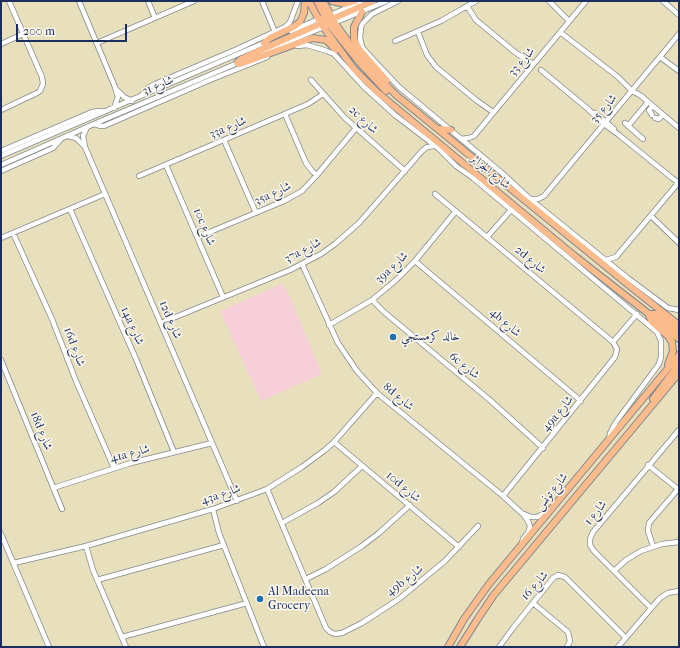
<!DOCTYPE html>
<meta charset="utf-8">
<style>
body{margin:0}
#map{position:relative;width:680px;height:648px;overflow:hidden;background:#e8e0bd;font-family:"IM FELL French Canon",serif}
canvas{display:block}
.frame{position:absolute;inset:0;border:2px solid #1b2f5e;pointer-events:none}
.scale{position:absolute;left:16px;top:24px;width:111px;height:18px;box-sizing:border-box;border:2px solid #1b2f5e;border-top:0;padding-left:5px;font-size:12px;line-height:14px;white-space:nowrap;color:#1b2f5e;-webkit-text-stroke:3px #fbf7ec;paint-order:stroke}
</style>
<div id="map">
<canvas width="680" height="648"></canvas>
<div class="frame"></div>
<div class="scale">200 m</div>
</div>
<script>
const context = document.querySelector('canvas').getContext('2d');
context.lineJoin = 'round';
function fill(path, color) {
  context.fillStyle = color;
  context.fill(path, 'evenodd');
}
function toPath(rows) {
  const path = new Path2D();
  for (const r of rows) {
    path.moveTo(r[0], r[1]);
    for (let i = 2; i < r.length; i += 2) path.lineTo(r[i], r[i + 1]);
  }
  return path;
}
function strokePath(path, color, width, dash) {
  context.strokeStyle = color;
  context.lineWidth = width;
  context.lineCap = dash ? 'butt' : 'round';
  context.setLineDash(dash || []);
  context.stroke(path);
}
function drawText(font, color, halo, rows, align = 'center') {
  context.font = font + ' "IM FELL French Canon",Amiri,serif';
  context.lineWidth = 3;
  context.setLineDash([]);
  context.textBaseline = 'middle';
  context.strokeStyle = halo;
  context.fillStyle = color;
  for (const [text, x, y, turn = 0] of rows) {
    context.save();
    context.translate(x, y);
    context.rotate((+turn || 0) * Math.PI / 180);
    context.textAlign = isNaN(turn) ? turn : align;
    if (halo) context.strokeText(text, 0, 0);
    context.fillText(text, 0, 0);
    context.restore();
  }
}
fill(toPath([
 [282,284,287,290,322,374,261,401,220,311]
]), '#f6cfd8');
const minor = toPath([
 [79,1,115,87,118,97,114,108],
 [148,1,155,18],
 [262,1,275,32],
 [398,1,372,14,363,23,361,27,360,38,362,47,367,53,399,87,502,173,530,199,629,279,668,308,679,310],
 [549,1,569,21],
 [663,1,679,15],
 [467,6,476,20,516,53,533,64],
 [328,16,363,1],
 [291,31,321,18],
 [418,32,427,55,436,67,476,100,493,112],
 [560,32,618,77,632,91,640,95,679,128],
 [395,41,441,21,476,1],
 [97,43,194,1],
 [1,44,23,34],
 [297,46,307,45,327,51,334,54,364,87,395,115,438,148,456,166,473,178,657,332,661,341,661,357,659,364,616,422,610,433,609,440],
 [256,55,387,1],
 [660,57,679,71],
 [541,70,588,109,604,124,619,135,672,178,679,183],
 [311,80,345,118,405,171],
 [117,90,124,97,132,101],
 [141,96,148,88,155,84,235,50,285,27,290,22,298,1],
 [1,110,37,93,40,91,43,84,42,77,9,1],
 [595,113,614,129],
 [285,114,306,163,313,172,317,175],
 [652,115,649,110,653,106],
 [655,118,659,119,663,115],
 [625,123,643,139],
 [94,124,101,126,104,126,210,80,267,57],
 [628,126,648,102],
 [87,127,83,136,85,147,237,501],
 [68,136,76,138,85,147],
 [461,139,469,138,474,136,586,1],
 [224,140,256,213],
 [1,151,92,112,100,111,104,112],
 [1,156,266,42],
 [1,165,94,124,240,62],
 [166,165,223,297],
 [1,171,53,148,62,138],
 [139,176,308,104,323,94],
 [435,194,613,342,617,349,615,357,503,496],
 [531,199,538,199,544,196,679,34],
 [70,209,136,359,174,452],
 [651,216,679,243],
 [13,233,52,319,76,381,114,468],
 [198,237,284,201,302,191,317,175,356,128],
 [487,237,511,210],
 [1,238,105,194],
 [606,260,616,257,679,182],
 [415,261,581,401],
 [302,264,338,343,357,371,377,393,503,496,524,515,529,523,530,527,528,533,523,539,522,543],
 [372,300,384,312,491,401,543,448],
 [161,323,290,270,321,254,335,244,359,223,422,151,427,147,434,146],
 [329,325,372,300,395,281,415,261,456,211],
 [613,342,637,314],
 [1,360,62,509],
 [334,442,459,547],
 [648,465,678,489],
 [53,488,131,463,212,443],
 [267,489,326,628,330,632,335,634,342,633,362,623,399,599,445,561,478,526],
 [213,509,219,533,264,647],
 [524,514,531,517,537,517,545,513],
 [282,523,318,503,334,492,362,466],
 [1,534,49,647],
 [86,546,93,570,126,647],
 [653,546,648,531,649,523,679,488],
 [14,563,86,546,213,509,267,489,302,467,325,450,334,442,377,393],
 [614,571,626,560,641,551,662,544,679,542],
 [306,579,326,569,362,546,379,533,410,505],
 [97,580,224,545],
 [533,603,568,632,570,641,567,647],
 [651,608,594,551,590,545,590,539,593,532,679,430],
 [122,637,247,603],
 [499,647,513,628,553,578,558,575,565,577,626,638],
 [618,647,660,598,668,593,679,591]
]);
const major = toPath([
 [309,1,321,24,354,69,377,92,576,257,649,314,679,339],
 [317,1,325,17,330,21],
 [323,1,335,23,354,50,370,69,396,95,631,287,679,325],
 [332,1,345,4,355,1],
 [362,12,354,27,354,39,359,49,387,81],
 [319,19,323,19,327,22,359,62,386,91],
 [330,20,373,1],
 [264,43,270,38,293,27,300,22,304,13,305,1],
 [237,63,239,64,243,63,312,38,326,40,336,50],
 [237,63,240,60,254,53,324,22],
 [439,129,451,130],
 [649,314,658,314,679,332],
 [649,316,652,322,668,336,672,342,673,351,668,364],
 [653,399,679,364],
 [448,647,464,619,489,584,679,355],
 [460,647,477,620,493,596,679,373]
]);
strokePath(minor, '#82888e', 6);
strokePath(major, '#82888e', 8);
strokePath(minor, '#fff', 4.5);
strokePath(major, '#fbbb8c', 6);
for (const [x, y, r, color] of [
 [393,337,4,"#1f6fb2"],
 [260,599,4,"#1f6fb2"]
]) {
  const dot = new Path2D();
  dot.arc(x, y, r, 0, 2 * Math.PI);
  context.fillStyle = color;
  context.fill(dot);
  strokePath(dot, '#fbf7ec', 1.5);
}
drawText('12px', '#1b2f5e', '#fbf7ec', [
 ["شارع 33",522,62,-50],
 ["شارع 31",158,86,-23],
 ["شارع 35",604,109,-50],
 ["2c شارع",363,120,43],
 ["33a شارع",228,128,-23],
 ["شارع الجزائر",490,172,39],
 ["35a شارع",273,194,-25],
 ["10c شارع",204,227,67],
 ["37a شارع",303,251,-28],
 ["2d شارع",530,260,40],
 ["39a شارع",392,268,-44],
 ["12d شارع",170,320,67],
 ["4b شارع",505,323,41],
 ["14a شارع",132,326,66],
 ["16d شارع",74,347,69],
 ["6c شارع",464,366,39],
 ["8d شارع",398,397,40],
 ["49a شارع",558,414,-51],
 ["18d شارع",41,431,68],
 ["41a شارع",130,454,-15],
 ["10d شارع",403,487,40],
 ["شارع تونس",552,492,-51],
 ["43a شارع",221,495,-19],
 ["شارع 1",596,513,-51],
 ["49b شارع",405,581,-38],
 ["شارع 16",535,586,-49]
]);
drawText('12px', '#1b2f5e', '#fbf7ec', [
 ["خالد كرمستجي",401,337],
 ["Al Madeena",268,592],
 ["Grocery",268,606]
], 'left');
</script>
